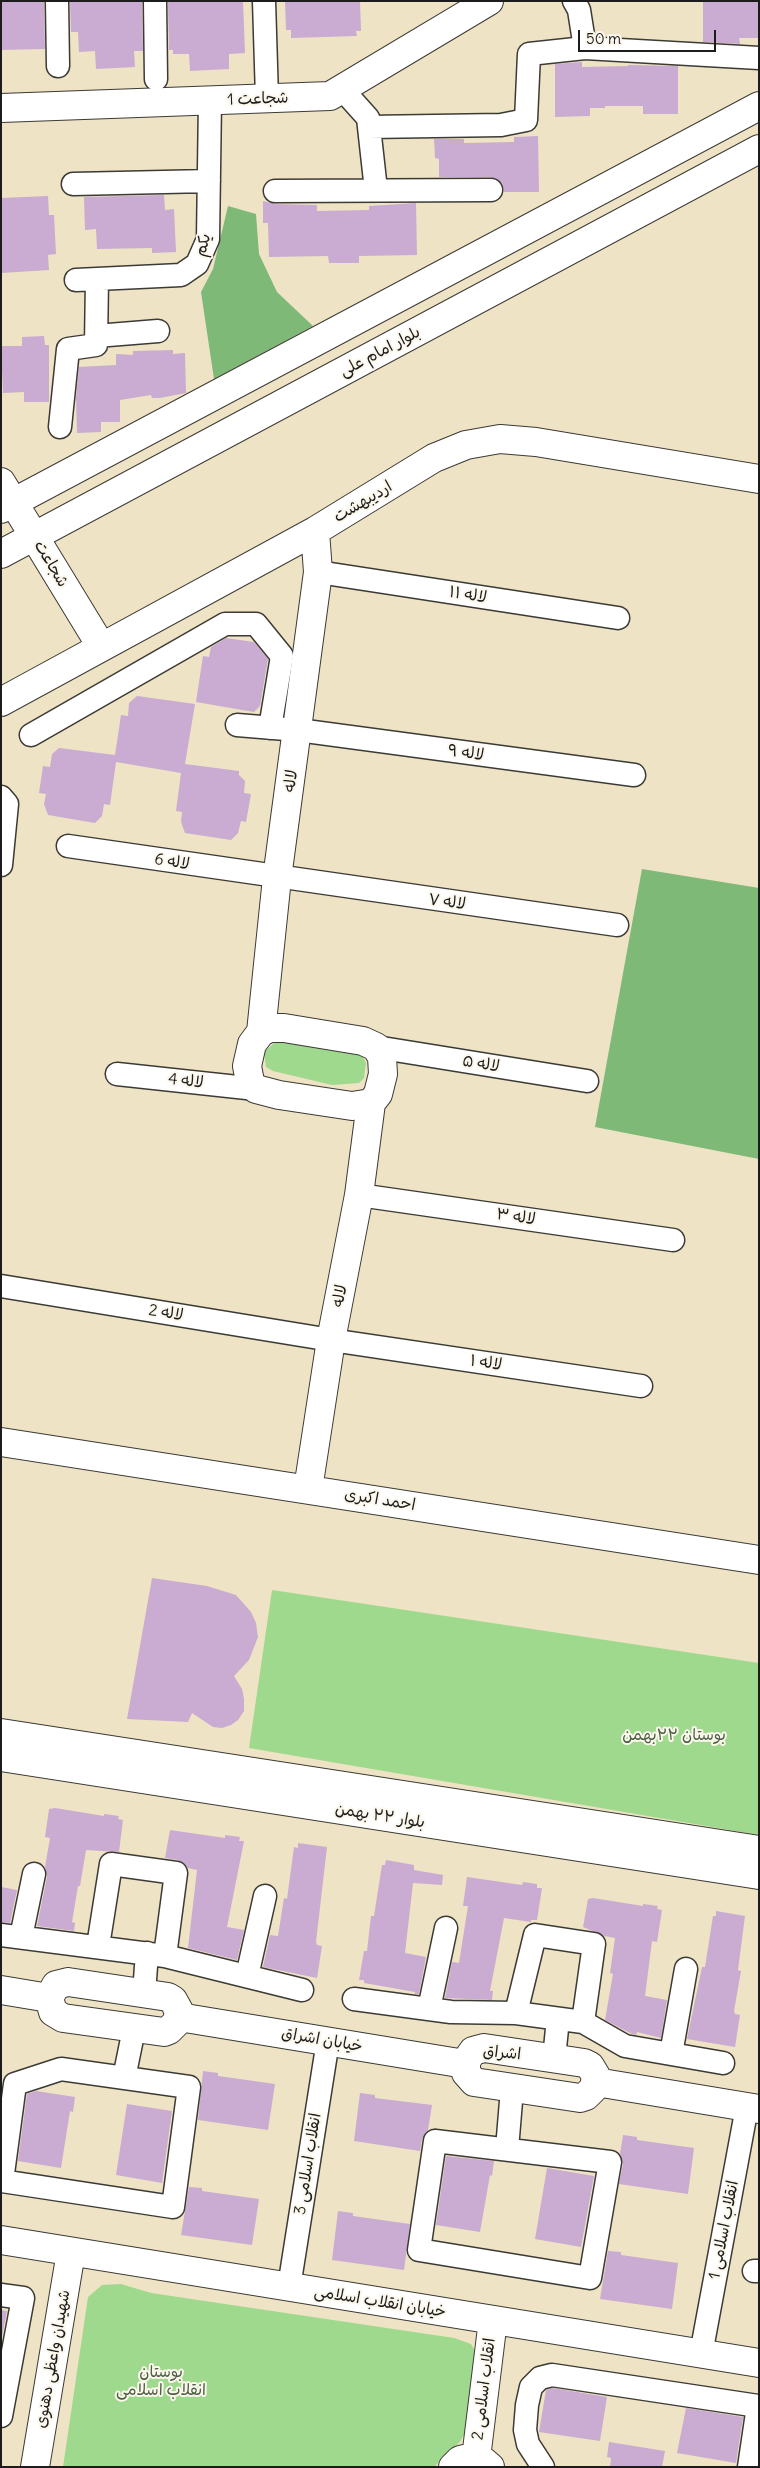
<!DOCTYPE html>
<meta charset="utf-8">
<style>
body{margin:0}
#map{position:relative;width:760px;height:2468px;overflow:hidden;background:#eee3c4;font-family:Delius,sans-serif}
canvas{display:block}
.frame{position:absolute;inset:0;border:2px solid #1c1c1c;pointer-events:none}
.scale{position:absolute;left:578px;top:30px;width:138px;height:22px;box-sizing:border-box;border:2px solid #1c1c1c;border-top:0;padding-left:6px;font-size:15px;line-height:18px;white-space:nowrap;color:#1c1c1c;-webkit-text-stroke:4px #fbf7ec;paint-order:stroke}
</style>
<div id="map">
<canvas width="760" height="2468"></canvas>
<div class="frame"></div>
<div class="scale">50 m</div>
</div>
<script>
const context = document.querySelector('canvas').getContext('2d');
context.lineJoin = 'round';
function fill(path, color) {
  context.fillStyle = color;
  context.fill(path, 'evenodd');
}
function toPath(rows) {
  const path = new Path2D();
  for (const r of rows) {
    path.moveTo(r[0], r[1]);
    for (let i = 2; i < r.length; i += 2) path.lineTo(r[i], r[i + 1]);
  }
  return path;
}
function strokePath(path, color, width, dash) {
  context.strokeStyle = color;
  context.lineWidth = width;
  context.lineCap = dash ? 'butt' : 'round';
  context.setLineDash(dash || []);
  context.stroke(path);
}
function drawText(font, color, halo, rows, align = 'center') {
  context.font = font + ' Delius,"Playpen Sans Arabic",sans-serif';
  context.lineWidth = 4;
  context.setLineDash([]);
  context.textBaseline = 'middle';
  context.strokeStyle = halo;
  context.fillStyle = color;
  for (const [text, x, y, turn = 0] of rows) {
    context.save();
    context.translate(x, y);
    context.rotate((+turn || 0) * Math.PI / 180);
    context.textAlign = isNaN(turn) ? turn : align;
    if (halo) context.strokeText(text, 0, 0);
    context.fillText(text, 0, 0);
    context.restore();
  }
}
fill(toPath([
 [279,1039,361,1053,366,1063,364,1078,359,1083,332,1085,273,1071,266,1067,264,1052],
 [272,1590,759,1663,759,1835,249,1748],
 [121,2284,151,2293,454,2338,471,2344,477,2354,468,2427,460,2442,434,2467,63,2467,88,2297,102,2285]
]), '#9ed98d');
fill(toPath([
 [228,206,256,214,259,254,277,292,313,326,214,379,201,292,213,269],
 [642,869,759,888,759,1159,595,1127]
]), '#7eb978');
fill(toPath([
 [1,1,44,1,45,49,1,50],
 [70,1,142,1,143,51,134,51,135,67,96,69,95,51,79,52,78,32,71,32],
 [168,1,243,1,245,53,229,54,229,69,190,71,189,54,173,54,173,50,169,50],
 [360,1,361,31,356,31,357,36,291,38,291,30,286,30,285,2],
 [703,1,759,1,759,38,739,38,740,44,703,42],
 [582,62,582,67,628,66,628,65,678,66,678,114,643,114,643,106,605,106,605,108,590,108,590,116,555,117,555,64],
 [538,136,539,192,504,192,502,183,491,177,439,177,439,159,435,158,434,139,464,139,464,143,514,142,514,137],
 [164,195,165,210,174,209,176,252,152,253,152,248,97,249,96,229,85,230,84,197],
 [48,196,49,215,54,215,56,254,48,255,49,270,1,273,1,198],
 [263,201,275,204,317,205,317,211,369,210,369,206,416,203,417,255,359,256,359,263,329,263,328,256,269,257,268,223,263,223],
 [44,336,45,345,49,345,49,402,24,402,24,392,3,393,1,346,22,346,22,337],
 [173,350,173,354,185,353,186,393,160,398,152,398,151,395,120,400,120,422,101,422,101,432,77,433,76,397,79,367,116,365,116,354,133,355,133,351],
 [226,638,254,642,268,659,260,706,254,712,196,702,203,656,209,657,211,647],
 [137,696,195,704,185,764,239,771,239,775,245,781,244,793,251,794,246,822,241,821,238,833,231,840,185,833,181,822,182,812,176,811,181,773,116,762,110,805,104,804,102,816,95,823,48,815,44,804,46,794,39,793,43,766,50,767,52,754,59,748,115,755,121,715,128,716,129,703],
 [152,1578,207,1586,236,1595,251,1612,256,1623,258,1637,249,1660,234,1676,242,1689,244,1699,244,1711,238,1720,231,1725,222,1728,213,1727,192,1713,188,1722,127,1719],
 [55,1808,104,1816,104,1814,119,1816,118,1819,123,1820,119,1852,86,1850,80,1886,78,1886,72,1922,75,1923,74,1931,37,1926,47,1877,45,1867,50,1838,45,1837,49,1809],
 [170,1830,225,1838,225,1835,240,1837,239,1841,244,1841,227,1927,244,1930,237,1960,188,1948,197,1870,188,1868,178,1860,165,1858],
 [298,1843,327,1847,316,1942,317,1945,322,1946,317,1978,263,1967,270,1935,278,1936,284,1898,287,1899,294,1847,298,1848],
 [386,1860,414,1865,414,1870,443,1875,442,1885,413,1883,405,1953,426,1957,419,1994,415,1994,415,1992,364,1983,364,1980,359,1980,364,1951,367,1951,371,1916,374,1916,382,1865,385,1865],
 [467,1877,522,1885,523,1882,537,1884,537,1888,542,1888,537,1920,531,1920,531,1922,504,1918,490,1991,493,1991,492,2000,445,1998,452,1962,459,1963,468,1906,463,1906],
 [1,1887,17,1890,10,1923,1,1922],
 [593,1898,643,1906,643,1904,658,1906,657,1909,662,1910,657,1942,652,1941,645,1996,667,2000,661,2038,637,2032,636,2035,630,2033,605,2020,613,1974,610,1973,615,1938,604,1936,583,1927,588,1899],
 [716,1911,745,1916,738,1970,741,1971,734,2011,735,2014,740,2015,735,2047,687,2039,702,1967,705,1967,713,1916,716,1916],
 [203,2071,218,2073,218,2076,275,2084,268,2130,198,2120],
 [36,2091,75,2097,73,2112,70,2111,61,2168,18,2161,27,2094],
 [360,2093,375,2095,375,2098,432,2105,428,2130,422,2139,420,2151,354,2141],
 [127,2104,172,2111,162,2183,116,2175],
 [623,2135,637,2137,637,2140,694,2148,688,2194,619,2184,623,2164,620,2154],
 [446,2156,494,2161,492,2176,490,2175,480,2232,436,2225],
 [547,2168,594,2176,581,2247,535,2239],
 [189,2187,202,2188,202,2191,259,2199,252,2245,181,2235],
 [338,2211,353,2213,353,2216,410,2224,404,2270,332,2260],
 [608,2251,621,2252,621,2255,678,2263,672,2309,600,2299],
 [1,2310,7,2311,2,2337,1,2337],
 [553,2388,607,2397,600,2441,539,2432,546,2390],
 [686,2408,743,2417,736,2463,677,2453],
 [609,2442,665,2451,662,2467,610,2467,611,2458,607,2457]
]), '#caabd2');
const minor = toPath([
 [57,1,58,66],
 [155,1,156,79],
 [264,1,267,98],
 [574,1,579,10,585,48,759,58],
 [342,89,368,118,376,190],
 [369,127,501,125,526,120,529,54,585,48],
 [73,184,209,181],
 [275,191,491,190],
 [76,280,181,275,197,264,208,239,210,100],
 [96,336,158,331],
 [60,427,68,349,96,345,97,279],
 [318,572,618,618],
 [237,725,298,730,634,775],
 [31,735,225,624,256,624,282,656,270,728],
 [1,797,7,804,1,865],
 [68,846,617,925],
 [376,1047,587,1081],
 [117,1074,256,1089],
 [359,1195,673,1240],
 [1,1286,331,1340,641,1386],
 [1,1935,165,1956,176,1873,111,1864,98,1946],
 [21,1937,34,1874],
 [165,1956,302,1990],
 [247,1976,265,1896],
 [144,1993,147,1953],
 [354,1999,451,2012,516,2013,583,2022,594,1944,535,1935,516,2013],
 [429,2009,446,1928],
 [583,2022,625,2046,723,2063],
 [671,2054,686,1969],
 [554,2058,558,2019],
 [61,2069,189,2087,173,2207,2,2181,15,2084,61,2069],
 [124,2078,134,2029],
 [435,2141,610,2162,590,2278,419,2250,435,2141],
 [507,2149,512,2089],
 [754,2271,759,2271],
 [289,2287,328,2041],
 [1,2295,23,2298,1,2416],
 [701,2354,747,2107],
 [543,2467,528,2444,525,2430,527,2405,531,2387,540,2378,552,2375,758,2406,749,2467]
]);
const tertiary = toPath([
 [1,108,330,96,489,1],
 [1,482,101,646],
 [1,702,315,531,434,458,466,445,500,439,536,442,759,479],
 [270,1028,284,1028,363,1041,376,1047,382,1057,383,1074,378,1094,371,1103,352,1106,279,1095,256,1089,250,1082,247,1066,252,1044,261,1032,270,1028],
 [261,1032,277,878,318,572,315,531],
 [1,1442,759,1560],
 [308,1489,331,1340,359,1195,371,1103],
 [1,1733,759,1850],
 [1,1757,759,1875],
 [68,1982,168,1997,173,2000,179,2011,177,2022,169,2030,164,2032,63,2018,53,2012,49,1998,56,1985,68,1982],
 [1,1990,49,1998],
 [179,2017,465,2064],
 [484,2048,584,2063,590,2066,596,2076,594,2088,586,2096,580,2098,474,2082,466,2073,466,2061,473,2051,484,2048],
 [596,2082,759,2109],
 [1,2240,759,2363],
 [476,2458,493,2320],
 [35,2467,71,2252],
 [453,2467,460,2460,468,2458,483,2461,490,2467]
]);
const secondary = toPath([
 [1,509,759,106],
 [1,554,759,149]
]);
strokePath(minor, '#3c3a35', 25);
strokePath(tertiary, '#3c3a35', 30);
strokePath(secondary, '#3c3a35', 30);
strokePath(minor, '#fff', 22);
strokePath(tertiary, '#fff', 28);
strokePath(secondary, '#fff', 28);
drawText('16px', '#1c1c1c', '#fbf7ec', [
 ["شجاعت 1",258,99,-2],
 ["یکم",203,245,-74],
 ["بلوار امام علی",380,352,-28],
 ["اردیبهشت",363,502,-31],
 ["شجاعت",51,564,59],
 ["لاله ۱۱",468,595,9],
 ["لاله ۹",466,753,8],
 ["لاله",291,781,-82],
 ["لاله 6",172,862,9],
 ["لاله ۷",447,902,8],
 ["لاله ۵",481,1064,9],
 ["لاله 4",186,1081,6],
 ["لاله ۳",516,1217,8],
 ["لاله",340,1296,-79],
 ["لاله 2",166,1313,9],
 ["لاله ۱",486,1363,8],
 ["احمد اکبری",380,1500,9],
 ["بلوار ۲۲ بهمن",380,1816,9],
 ["خیابان اشراق",322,2040,10],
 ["اشراق",502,2053,5],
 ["انقلاب اسلامی 3",308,2164,-81],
 ["انقلاب اسلامی 1",724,2230,-79],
 ["خیابان انقلاب اسلامی",380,2302,9],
 ["شهیدان واعظی دهنوی",53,2359,-80],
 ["انقلاب اسلامی 2",484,2389,-83]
]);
drawText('16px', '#4a5e44', '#fbf7ec', [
 ["بوستان ۲۲بهمن",674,1735],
 ["بوستان",161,2372],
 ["انقلاب اسلامی",161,2390]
]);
</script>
